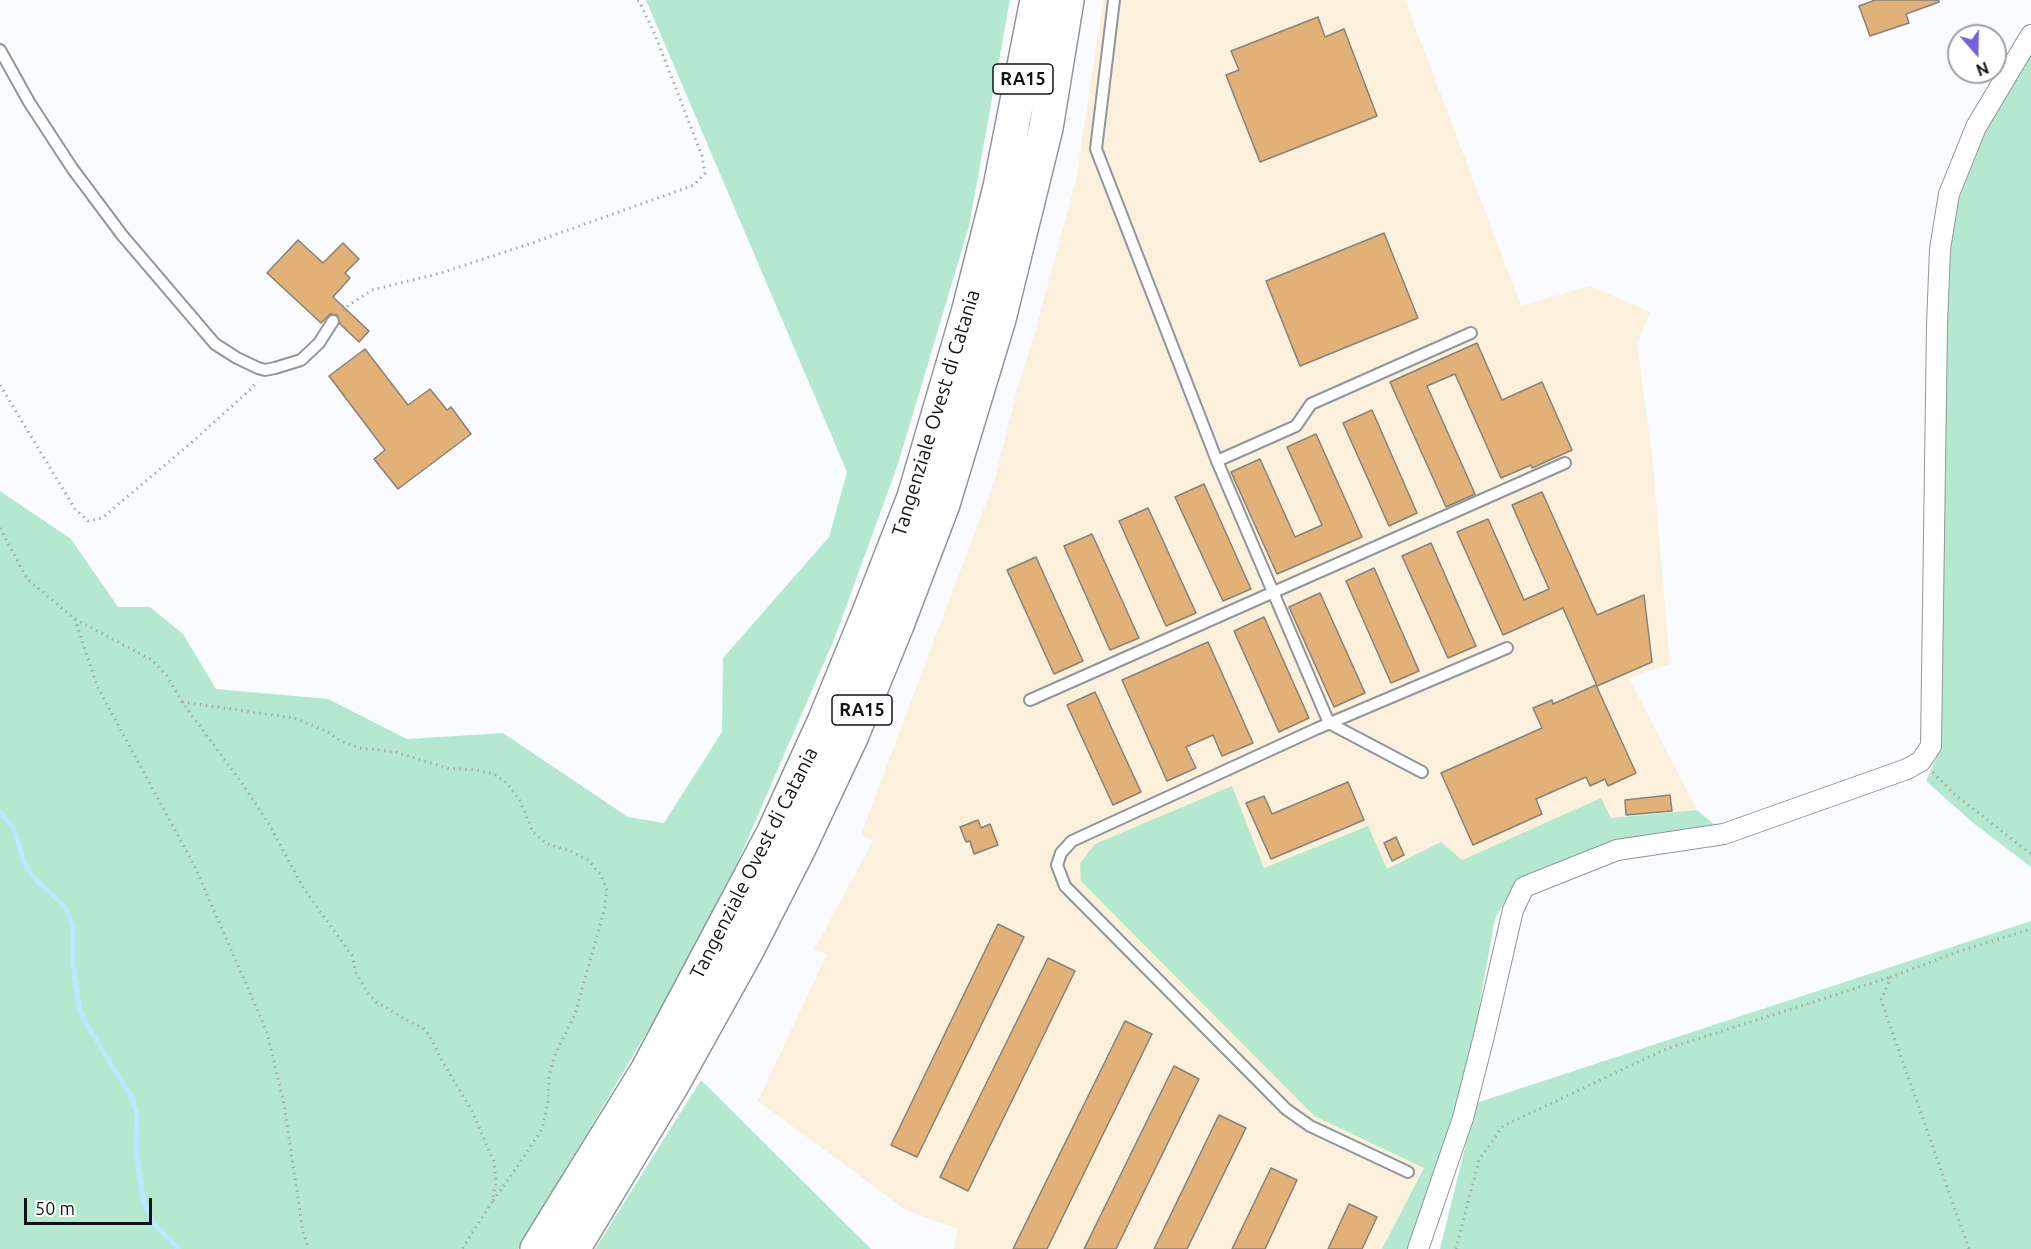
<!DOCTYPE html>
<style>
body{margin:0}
#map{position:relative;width:2031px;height:1249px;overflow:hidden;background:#f9fbfe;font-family:Ubuntu,sans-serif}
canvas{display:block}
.north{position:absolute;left:1947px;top:24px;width:60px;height:60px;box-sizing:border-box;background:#fff;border:2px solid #a0a1a2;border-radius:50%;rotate:160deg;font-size:16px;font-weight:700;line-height:24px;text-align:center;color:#111316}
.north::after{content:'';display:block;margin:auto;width:21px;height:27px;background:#6f64de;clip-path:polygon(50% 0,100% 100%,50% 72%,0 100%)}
.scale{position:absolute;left:24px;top:1198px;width:128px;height:27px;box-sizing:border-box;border:3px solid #111316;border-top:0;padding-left:8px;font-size:18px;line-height:21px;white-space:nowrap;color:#111316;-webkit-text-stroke:4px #fff;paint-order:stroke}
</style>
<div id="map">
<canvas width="2031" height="1249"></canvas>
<div class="north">N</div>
<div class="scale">50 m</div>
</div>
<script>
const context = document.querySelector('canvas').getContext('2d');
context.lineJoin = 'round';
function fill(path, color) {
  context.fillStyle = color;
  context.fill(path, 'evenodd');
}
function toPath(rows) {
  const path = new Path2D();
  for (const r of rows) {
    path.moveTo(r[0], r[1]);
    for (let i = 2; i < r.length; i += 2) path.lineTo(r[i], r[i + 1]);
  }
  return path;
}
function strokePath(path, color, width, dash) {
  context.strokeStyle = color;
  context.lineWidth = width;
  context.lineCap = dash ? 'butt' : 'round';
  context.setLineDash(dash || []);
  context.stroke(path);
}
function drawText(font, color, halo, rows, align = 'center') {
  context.font = font + ' Ubuntu,sans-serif';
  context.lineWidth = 6;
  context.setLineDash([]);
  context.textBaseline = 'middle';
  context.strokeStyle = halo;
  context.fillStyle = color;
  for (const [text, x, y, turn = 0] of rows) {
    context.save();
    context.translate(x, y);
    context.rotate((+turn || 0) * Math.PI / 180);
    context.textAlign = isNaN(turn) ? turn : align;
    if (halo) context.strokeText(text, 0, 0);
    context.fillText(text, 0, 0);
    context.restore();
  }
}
fill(toPath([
 [1103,0,1405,0,1521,306,1590,286,1650,312,1637,344,1652,454,1670,664,1629,678,1697,810,1611,818,1601,798,1462,860,1441,843,1387,869,1367,827,1264,868,1231,786,1314,1116,1424,1168,1382,1249,954,1249,958,1229,906,1210,758,1101,827,954,814,950,873,841,861,834,995,479,1019,383,1034,336,1076,180]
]), '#fbf0db');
fill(toPath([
 [646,0,1010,0,969,226,898,464,835,637,740,857,668,997,518,1249,0,1249,0,491,71,539,118,607,150,607,183,634,216,689,328,699,407,739,503,733,628,817,664,823,722,732,723,658,829,537,847,472],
 [2031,48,2031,867,1972,822,1926,781,1939,752,1945,468,1945,281,1950,223,1971,155],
 [1232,786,1264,868,1368,826,1387,869,1441,842,1462,860,1601,798,1611,818,1697,810,1720,829,1613,841,1516,883,1495,918,1468,1070,1438,1173,1408,1249,1382,1249,1424,1168,1314,1116,1081,881,1080,863,1095,844],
 [2031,921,2031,1249,1440,1249,1476,1103],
 [701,1080,871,1249,595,1249]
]), '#b4e9cf');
strokePath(toPath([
 [0,812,14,829,24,862,32,876,66,908,73,927,73,965,79,1005,83,1018,132,1098,137,1114,136,1151,144,1203,155,1225,178,1249]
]), '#bae8fe', 5);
const building = toPath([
 [1875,0,1939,0,1939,2,1906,14,1909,23,1870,36,1859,6,1875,0],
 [1318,17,1325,37,1344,29,1377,116,1260,162,1226,75,1239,70,1231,51,1318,17],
 [1384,233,1418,318,1300,366,1266,281,1384,233],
 [298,240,323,263,343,243,359,259,345,273,350,278,333,297,369,331,359,342,340,324,337,315,330,314,321,323,267,273,298,240],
 [1477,343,1502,400,1542,382,1572,450,1532,468,1531,465,1501,478,1455,374,1427,386,1475,494,1446,507,1390,382,1477,343],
 [365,349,408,405,430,389,447,410,451,407,471,434,398,489,374,459,385,450,329,376,365,349],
 [1372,410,1417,513,1389,526,1343,423,1372,410],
 [1316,434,1362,537,1277,574,1231,472,1260,459,1295,537,1322,525,1287,447,1316,434],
 [1204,484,1251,589,1223,601,1175,497,1204,484],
 [1542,492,1597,615,1644,595,1652,662,1597,686,1563,608,1503,635,1457,532,1488,519,1524,600,1549,589,1512,505,1542,492],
 [1148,508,1196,613,1166,626,1119,521,1148,508],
 [1092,534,1139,638,1110,650,1064,546,1092,534],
 [1431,543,1476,646,1448,658,1402,556,1431,543],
 [1036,557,1083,661,1054,674,1007,570,1036,557],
 [1374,568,1419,671,1391,683,1346,581,1374,568],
 [1320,593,1365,693,1334,707,1289,607,1320,593],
 [1264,617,1309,718,1279,732,1234,631,1264,617],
 [1208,642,1253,743,1222,756,1213,735,1186,747,1196,768,1167,781,1122,680,1208,642],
 [1596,685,1636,773,1608,786,1605,779,1590,786,1586,777,1536,799,1542,814,1473,845,1441,773,1542,728,1533,708,1552,700,1553,704,1596,685],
 [1095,692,1141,792,1113,805,1067,705,1095,692],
 [1348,782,1364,820,1271,859,1246,803,1264,796,1272,814,1348,782],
 [1670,795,1672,811,1626,815,1625,800,1670,795],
 [978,820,981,828,990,824,998,845,974,854,970,841,966,842,960,827,978,820],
 [1396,837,1404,855,1392,861,1384,843,1396,837],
 [998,924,1024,937,917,1157,891,1145,998,924],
 [1048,958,1075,971,968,1191,940,1177,1048,958],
 [1125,1021,1152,1034,1047,1249,1013,1249,1125,1021],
 [1174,1066,1199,1079,1116,1249,1084,1249,1174,1066],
 [1219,1115,1246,1128,1187,1249,1154,1249,1219,1115],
 [1271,1168,1297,1180,1265,1249,1232,1249,1271,1168],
 [1349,1204,1377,1217,1362,1249,1328,1249,1349,1204]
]);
fill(building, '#e1b177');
strokePath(building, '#87817b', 1.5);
const lane = toPath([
 [1114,0,1096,149,1217,461,1329,723,1422,772],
 [0,50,29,102,72,168,122,235,215,344,237,358,258,368,265,370,275,368,301,360,319,343,333,321],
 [1217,461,1296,426,1311,404,1471,333],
 [1030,700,1565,463],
 [1408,1172,1310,1126,1286,1109,1065,886,1057,865,1061,853,1072,841,1316,729,1507,648]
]);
const street = toPath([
 [1418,1249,1463,1118,1484,1036,1513,910,1524,887,1617,850,1724,834,1907,769,1921,761,1931,746,1937,325,1940,249,1949,194,1976,127,2031,35]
]);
const highway = toPath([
 [537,1249,647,1071,773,834,824,722,868,615,914,497,968,313,1000,187,1037,0],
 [573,1249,672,1085,746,952,799,848,852,735,897,625,943,504,999,319,1046,128,1067,0]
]);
strokePath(lane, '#90969d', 14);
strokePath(street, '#90969d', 22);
strokePath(highway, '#90969d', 36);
strokePath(toPath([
 [343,311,349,305,372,290,441,273,529,244,694,185,705,173,702,156,656,37,639,1,635,0],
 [0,385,75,509,88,521,102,518,191,443,252,388,257,381],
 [0,528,27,579,75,619,97,686,195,867,267,1032,284,1104,303,1232,309,1249],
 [75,619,152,660,167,676,182,702,244,786,270,826,304,889,345,946,352,956,356,973,368,993,376,1002,405,1019,423,1028,430,1036,442,1061,472,1111,494,1162,496,1182,492,1202,462,1249],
 [182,702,294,718,326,731,341,741,360,748,395,752,448,768,476,770,494,774,507,783,520,801,533,832,547,844,568,850,588,860,601,875,607,891,604,911,575,1014,554,1057,549,1076,548,1101,542,1129,517,1167,492,1202],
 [1933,772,1953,793,2031,854],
 [1456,1249,1479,1160,1503,1126,1666,1049,1891,977],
 [1969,1249,1881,1000,1891,977,1960,951,2031,929]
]), '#a6a8ab', 3, [1.5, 4.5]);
strokePath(lane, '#fff', 10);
strokePath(street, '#fff', 20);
strokePath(highway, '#fff', 33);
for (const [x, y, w] of [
 [1023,79,60],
 [862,710,60]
]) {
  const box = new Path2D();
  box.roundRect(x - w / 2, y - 15, w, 30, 4.5);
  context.fillStyle = '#fff';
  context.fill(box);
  strokePath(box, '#111316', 1.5);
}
drawText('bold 18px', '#111316', null, [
 ["RA15",1023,79],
 ["RA15",862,710]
]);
drawText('20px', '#111316', '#fff', [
 ["Tangenziale Ovest di Catania",936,413,-73],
 ["Tangenziale Ovest di Catania",754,863,-63]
]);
</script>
